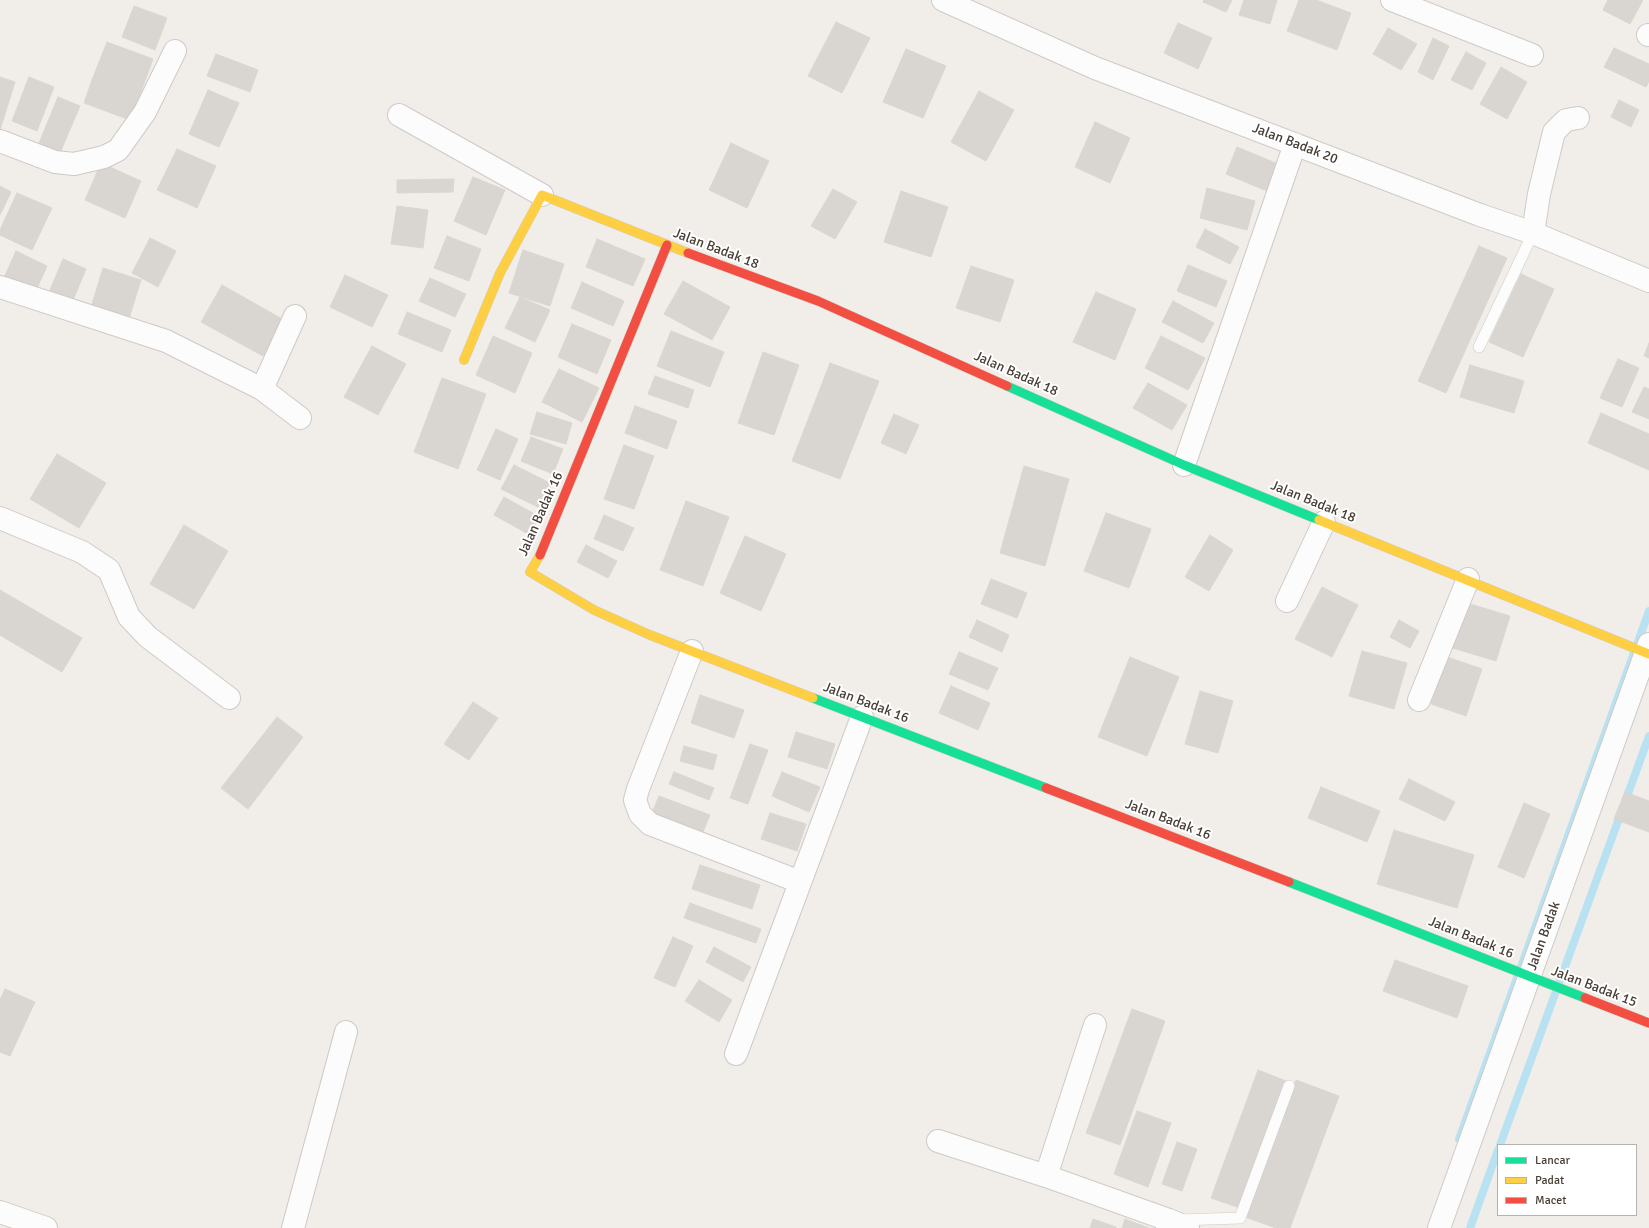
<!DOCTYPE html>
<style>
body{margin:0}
#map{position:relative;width:1649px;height:1228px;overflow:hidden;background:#f1eeea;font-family:Signika,sans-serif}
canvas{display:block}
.legend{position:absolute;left:1497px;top:1144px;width:140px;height:72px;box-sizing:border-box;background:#fff;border:1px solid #b6b2ae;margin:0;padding:5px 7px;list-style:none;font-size:12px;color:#483e35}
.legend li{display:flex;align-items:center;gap:8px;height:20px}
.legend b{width:20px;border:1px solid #b6b2ae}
</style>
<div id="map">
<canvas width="1649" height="1228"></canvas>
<ul class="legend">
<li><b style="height:5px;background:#16e098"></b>Lancar</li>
<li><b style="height:5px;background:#ffcf43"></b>Padat</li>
<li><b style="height:5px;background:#f24e42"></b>Macet</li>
</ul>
</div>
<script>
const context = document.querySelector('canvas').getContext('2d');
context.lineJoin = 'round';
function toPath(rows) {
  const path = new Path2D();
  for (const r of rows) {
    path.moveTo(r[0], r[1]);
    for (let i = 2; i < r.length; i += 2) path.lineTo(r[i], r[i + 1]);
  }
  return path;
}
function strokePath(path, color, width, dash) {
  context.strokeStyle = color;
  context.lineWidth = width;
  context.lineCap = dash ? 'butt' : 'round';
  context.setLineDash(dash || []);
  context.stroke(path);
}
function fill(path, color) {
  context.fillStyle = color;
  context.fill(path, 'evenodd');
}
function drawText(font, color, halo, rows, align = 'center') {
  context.font = font + ' Signika,sans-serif';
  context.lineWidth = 4;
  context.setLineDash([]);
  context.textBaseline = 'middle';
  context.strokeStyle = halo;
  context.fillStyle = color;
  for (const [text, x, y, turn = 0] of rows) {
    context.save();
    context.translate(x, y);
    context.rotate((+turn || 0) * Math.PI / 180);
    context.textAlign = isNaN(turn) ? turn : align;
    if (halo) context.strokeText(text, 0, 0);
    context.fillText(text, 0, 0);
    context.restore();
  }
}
strokePath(toPath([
 [1459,1139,1649,611],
 [1500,1145,1649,736],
 [1470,1228,1498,1150]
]), '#b8e1f1', 8);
const building = toPath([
 [1204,0,1232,0,1226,12,1203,2,1204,0],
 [1244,0,1277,0,1270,24,1239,15,1244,0],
 [1299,0,1316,0,1351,13,1337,50,1287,31,1299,0],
 [1608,0,1643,0,1630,24,1603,10,1608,0],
 [134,6,167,18,155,50,122,37,134,6],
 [836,22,870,38,842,93,808,76,836,22],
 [1178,23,1212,38,1198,69,1164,53,1178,23],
 [1388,28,1417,44,1401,70,1373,54,1388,28],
 [1433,38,1449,46,1433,80,1418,72,1433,38],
 [107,42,153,59,139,97,92,80,107,42],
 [1614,48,1649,64,1649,81,1646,87,1604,67,1614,48],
 [906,49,946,66,923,118,883,102,906,49],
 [1466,52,1486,63,1472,90,1451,80,1466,52],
 [216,54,258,70,250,92,207,76,216,54],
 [1501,67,1527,82,1507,119,1480,104,1501,67],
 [0,77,15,82,0,130,0,77],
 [29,77,54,87,37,131,12,121,29,77],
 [92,80,139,97,130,120,84,103,92,80],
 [208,90,239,103,219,147,189,134,208,90],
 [979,91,1014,110,986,161,951,142,979,91],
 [58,97,80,106,60,153,39,143,58,97],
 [1619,100,1639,110,1631,127,1611,117,1619,100],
 [1095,122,1130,138,1110,183,1075,167,1095,122],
 [731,143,769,161,747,208,709,190,731,143],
 [1237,147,1278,164,1267,191,1226,174,1237,147],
 [177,149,216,166,197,208,157,190,177,149],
 [101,163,141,181,125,218,85,200,101,163],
 [473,177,505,190,486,235,454,221,473,177],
 [454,179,453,192,397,193,397,180,454,179],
 [0,186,11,192,0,215,0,186],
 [1207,188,1255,201,1247,230,1200,218,1207,188],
 [833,189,857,202,835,239,811,226,833,189],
 [901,191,948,207,931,257,884,242,901,191],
 [17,193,52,208,32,250,0,235,0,230,17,193],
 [397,206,428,210,423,248,391,244,397,206],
 [1205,229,1239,247,1230,264,1196,247,1205,229],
 [447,236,481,249,469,281,434,268,447,236],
 [150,238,176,251,158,287,132,273,150,238],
 [597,239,645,259,633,286,586,267,597,239],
 [1479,246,1507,258,1446,393,1418,381,1479,246],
 [523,250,564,264,550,306,509,293,523,250],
 [16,251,47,266,34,295,3,280,16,251],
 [63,259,86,269,71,305,48,295,63,259],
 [1188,265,1227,281,1216,307,1177,291,1188,265],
 [971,266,1014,280,1000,322,956,308,971,266],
 [103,268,141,280,127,325,89,314,103,268],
 [1521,274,1554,289,1523,357,1489,342,1521,274],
 [345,275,388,295,372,327,330,307,345,275],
 [430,278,466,294,455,317,419,301,430,278],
 [683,281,730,307,712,340,664,314,683,281],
 [582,282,624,301,613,326,571,308,582,282],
 [222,285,284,320,263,356,201,322,222,285],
 [1096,292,1136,309,1115,360,1073,342,1096,292],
 [520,297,550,310,535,342,505,328,520,297],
 [1173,301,1214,323,1203,343,1162,322,1173,301],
 [407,312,451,330,442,352,398,334,407,312],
 [572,324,611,340,597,374,558,357,572,324],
 [671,331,724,352,710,387,657,366,671,331],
 [493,336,532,353,515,393,476,375,493,336],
 [1161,336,1205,358,1188,390,1145,368,1161,336],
 [1649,343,1649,358,1644,356,1649,343],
 [372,346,406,364,378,415,344,397,372,346],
 [763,352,799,365,774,435,738,423,763,352],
 [1618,359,1639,368,1622,407,1600,398,1618,359],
 [830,363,879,381,840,479,792,461,830,363],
 [1470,365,1524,381,1514,413,1460,397,1470,365],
 [559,369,599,388,582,422,542,402,559,369],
 [655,376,694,390,688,408,648,394,655,376],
 [442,378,486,394,458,469,414,452,442,378],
 [1148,383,1187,405,1172,430,1133,408,1148,383],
 [1644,387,1649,389,1649,419,1632,412,1644,387],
 [635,406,677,421,667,449,625,433,635,406],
 [537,412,572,423,566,444,530,434,537,412],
 [1601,413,1649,434,1649,470,1588,443,1601,413],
 [894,414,919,425,906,454,881,443,894,414],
 [496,429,518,439,500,480,477,470,496,429],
 [531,437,563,449,553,474,521,461,531,437],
 [624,445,654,456,634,509,604,499,624,445],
 [57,454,106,483,79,528,30,499,57,454],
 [514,465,552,484,540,508,501,489,514,465],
 [1024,466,1069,479,1045,566,1000,553,1024,466],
 [504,497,540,517,530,535,494,515,504,497],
 [686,501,729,517,703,586,660,570,686,501],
 [1106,513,1151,529,1129,588,1084,571,1106,513],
 [604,515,634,528,623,551,594,539,604,515],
 [184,525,228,551,194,609,150,584,184,525],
 [1210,535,1233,550,1209,591,1185,577,1210,535],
 [745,536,786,554,761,611,720,593,745,536],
 [586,545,617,561,608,578,577,562,586,545],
 [991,579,1027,593,1017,618,981,604,991,579],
 [1322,587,1358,605,1332,657,1295,639,1322,587],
 [0,590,82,638,62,672,0,635,0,590],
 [1460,601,1510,616,1496,661,1446,646,1460,601],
 [977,620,1009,635,1002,652,969,637,977,620],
 [1399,620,1419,631,1410,648,1390,637,1399,620],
 [1362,651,1407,663,1394,709,1349,696,1362,651],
 [959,652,998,668,988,690,949,674,959,652],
 [1130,657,1179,677,1147,756,1098,737,1130,657],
 [1447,657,1482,669,1466,716,1431,704,1447,657],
 [951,686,990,703,978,730,939,713,951,686],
 [1200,691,1233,701,1218,753,1185,744,1200,691],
 [700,695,744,710,734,738,691,723,700,695],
 [473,702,498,718,469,760,444,744,473,702],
 [277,717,303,737,248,809,221,788,277,717],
 [796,732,835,744,827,769,788,757,796,732],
 [750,744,768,750,748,804,730,798,750,744],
 [684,746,717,755,713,770,680,761,684,746],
 [674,772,714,788,709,800,669,784,674,772],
 [782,772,820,787,809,812,772,796,782,772],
 [1409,779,1455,802,1445,821,1399,799,1409,779],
 [1321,787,1380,811,1367,842,1308,818,1321,787],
 [1625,792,1649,801,1649,832,1614,819,1625,792],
 [659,796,710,815,703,832,652,813,659,796],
 [1524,803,1550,814,1524,878,1498,867,1524,803],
 [770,813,806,824,797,851,761,839,770,813],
 [1394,830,1474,855,1457,908,1377,884,1394,830],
 [700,865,760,885,752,909,692,889,700,865],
 [690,903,761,929,756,943,684,918,690,903],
 [673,937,693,946,675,987,654,978,673,937],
 [714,947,751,967,743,982,706,962,714,947],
 [1395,960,1468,986,1457,1018,1383,991,1395,960],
 [699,980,732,1000,719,1022,685,1001,699,980],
 [5,989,35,1002,10,1056,0,1052,0,1000,5,989],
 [1132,1009,1165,1021,1120,1145,1086,1133,1132,1009],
 [1258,1070,1286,1081,1240,1208,1211,1198,1258,1070],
 [1296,1080,1339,1096,1290,1228,1276,1228,1245,1217,1296,1080],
 [1137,1111,1171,1123,1148,1187,1114,1174,1137,1111],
 [1177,1142,1197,1149,1182,1191,1162,1184,1177,1142],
 [1093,1219,1116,1227,1116,1228,1090,1228,1093,1219],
 [1125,1219,1149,1228,1122,1228,1125,1219]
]);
fill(building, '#d9d5d1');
strokePath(building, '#dad5d0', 1);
const lane = toPath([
 [1479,347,1533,233],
 [1180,1220,1240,1218,1289,1086]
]);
const street = toPath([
 [943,0,1095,68,1480,215,1533,233,1649,281],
 [1392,0,1532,55],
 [1648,35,1649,35],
 [399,115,542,195],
 [0,141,55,162,74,164,104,157,118,150,145,112,175,51],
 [1533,233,1539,194,1554,132,1566,120,1578,118],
 [0,287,166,341,262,389,300,418],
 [262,389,295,316],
 [1184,465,1295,144],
 [0,518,82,552,109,570,129,617,148,637,229,698],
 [1287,601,1324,522],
 [692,651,638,789,635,800,640,814,650,824,800,882],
 [1419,700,1468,579],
 [736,1054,862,717],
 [938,1141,1046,1176,1169,1220],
 [1046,1176,1095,1025],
 [0,1212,46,1228],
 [293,1228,346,1032],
 [1167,1228,1169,1220,1188,1228],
 [1439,1228,1649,644]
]);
const fast = toPath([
 [1007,386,1184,465,1319,520],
 [813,698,1046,788],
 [1289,882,1585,998]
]);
const slow = toPath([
 [464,360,500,273,542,195,688,253],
 [1319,520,1649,654],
 [540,555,530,572,594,610,650,635,813,698]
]);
const jam = toPath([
 [688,253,818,301,1007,386],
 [540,555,667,245],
 [1046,788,1289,882],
 [1585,998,1649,1023]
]);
strokePath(lane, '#cecac6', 12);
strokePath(street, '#cecac6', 24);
strokePath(fast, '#d2ccc2', 10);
strokePath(slow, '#d2ccc2', 10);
strokePath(jam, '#d2ccc2', 10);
strokePath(lane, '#fdfcfc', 11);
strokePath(street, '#fdfcfc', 22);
strokePath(fast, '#16e098', 9);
strokePath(slow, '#ffcf43', 9);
strokePath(jam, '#f24e42', 9);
drawText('14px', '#483e35', '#fff', [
 ["Jalan Badak 20",1295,144,21],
 ["Jalan Badak 18",716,249,21],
 ["Jalan Badak 18",1016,374,24],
 ["Jalan Badak 18",1313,502,22],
 ["Jalan Badak 16",541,514,-66],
 ["Jalan Badak 16",866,703,21],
 ["Jalan Badak 16",1168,820,21],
 ["Jalan Badak",1544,936,-70],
 ["Jalan Badak 16",1471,938,22],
 ["Jalan Badak 15",1594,987,21]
]);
</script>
